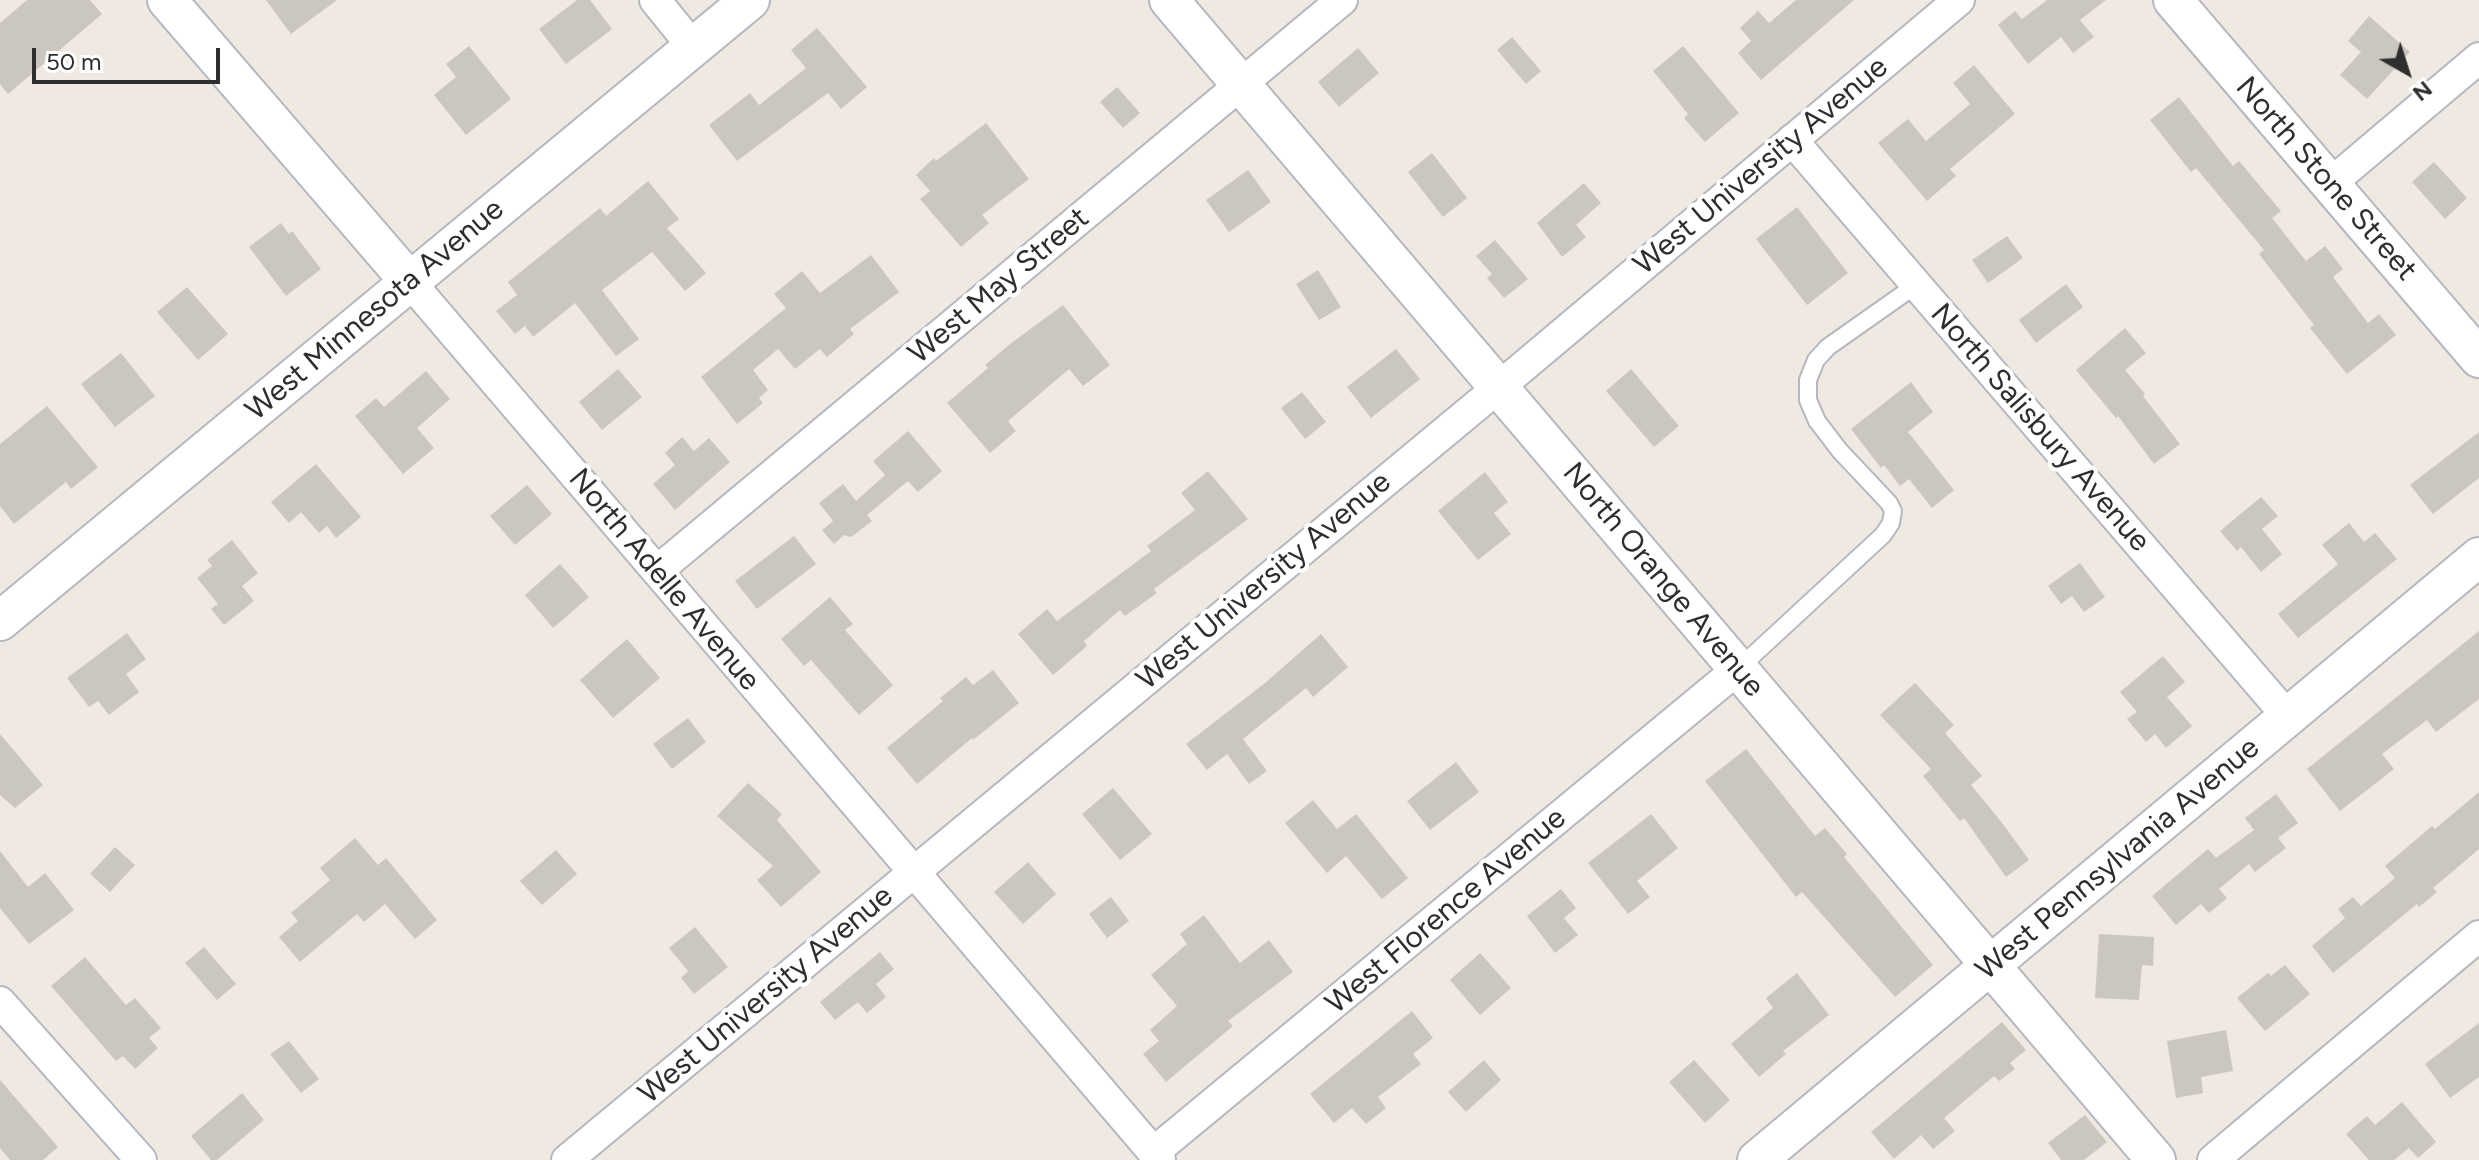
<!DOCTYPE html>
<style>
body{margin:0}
#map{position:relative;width:2479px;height:1160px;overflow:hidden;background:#efe9e1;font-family:Figtree,sans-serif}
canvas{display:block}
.north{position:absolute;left:2367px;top:32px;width:80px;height:80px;-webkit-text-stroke:6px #fff;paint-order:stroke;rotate:141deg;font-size:22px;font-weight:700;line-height:32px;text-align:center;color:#2e2e2e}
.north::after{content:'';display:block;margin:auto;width:28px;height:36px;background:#2e2e2e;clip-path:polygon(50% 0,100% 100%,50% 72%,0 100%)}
.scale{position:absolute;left:32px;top:48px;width:188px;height:36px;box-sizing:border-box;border:4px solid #2e2e2e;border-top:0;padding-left:10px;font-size:24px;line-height:28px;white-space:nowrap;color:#2e2e2e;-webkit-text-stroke:6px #fff;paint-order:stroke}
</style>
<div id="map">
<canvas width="2479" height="1160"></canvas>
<div class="north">N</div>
<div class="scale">50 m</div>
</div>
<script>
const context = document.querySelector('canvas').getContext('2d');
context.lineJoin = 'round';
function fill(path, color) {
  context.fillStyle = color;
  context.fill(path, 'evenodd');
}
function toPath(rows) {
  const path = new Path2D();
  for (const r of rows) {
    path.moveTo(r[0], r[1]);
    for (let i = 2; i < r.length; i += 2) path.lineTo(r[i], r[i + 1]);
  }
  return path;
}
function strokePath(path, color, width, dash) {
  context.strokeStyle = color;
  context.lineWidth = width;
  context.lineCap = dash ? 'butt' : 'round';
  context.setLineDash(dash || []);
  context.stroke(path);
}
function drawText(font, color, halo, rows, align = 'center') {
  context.font = font + ' Figtree,sans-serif';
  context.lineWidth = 8;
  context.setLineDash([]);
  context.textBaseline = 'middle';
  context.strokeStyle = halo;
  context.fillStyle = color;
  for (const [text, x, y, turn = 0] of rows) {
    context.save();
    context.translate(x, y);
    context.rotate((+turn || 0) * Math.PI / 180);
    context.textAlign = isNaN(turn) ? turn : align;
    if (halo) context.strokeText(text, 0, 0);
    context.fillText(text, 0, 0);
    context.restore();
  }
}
fill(toPath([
 [27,0,90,0,102,14,8,94,0,84,0,23],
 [266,0,337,0,291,34],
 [577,0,590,0,612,29,566,64,539,29],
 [1796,0,1854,0,1761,80,1738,53,1751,41,1740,28,1758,11,1769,23],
 [2047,0,2106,0,2080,20,2094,37,2073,53,2061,37,2028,64,1998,25,2015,11,2022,19],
 [2369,16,2410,52,2367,99,2340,75,2361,52,2348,41],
 [817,28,867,87,841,109,828,93,737,161,709,125,750,93,759,105,806,68,791,50],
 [1512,37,1541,71,1526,84,1497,50],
 [469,46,511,99,466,135,434,95,456,77,446,64],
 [1683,46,1739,113,1705,142,1684,118,1688,114,1653,71],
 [1358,48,1379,73,1339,107,1318,82],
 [1974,65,2015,114,1950,169,1956,176,1927,201,1878,143,1908,119,1926,141,1970,104,1953,83],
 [1117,87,1140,113,1123,128,1100,102],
 [2179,97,2233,166,2239,161,2281,211,2272,218,2306,261,2325,246,2343,269,2333,277,2368,323,2379,314,2396,335,2347,374,2310,328,2314,325,2259,254,2264,250,2196,168,2191,172,2150,120],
 [986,123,1029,179,982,215,989,223,961,247,920,199,930,191,916,175,934,158,936,161],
 [1432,153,1467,198,1443,217,1408,172],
 [2434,162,2467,198,2445,219,2412,182],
 [1248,170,1271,202,1229,232,1206,200],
 [648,181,679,219,667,228,706,273,685,291,652,252,602,290,639,339,616,356,575,303,533,337,525,326,515,334,496,311,517,295,508,282,600,208,606,216],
 [1584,183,1601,203,1576,225,1586,237,1562,257,1537,223],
 [1797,207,1848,273,1807,305,1756,239],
 [281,223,289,234,292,231,321,269,286,296,249,247],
 [2007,236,2023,258,1988,283,1972,260],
 [1495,240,1528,279,1504,298,1487,278,1492,274,1476,256],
 [871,255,899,292,850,329,854,334,827,357,820,349,795,369,778,349,753,370,768,390,759,398,763,403,737,424,701,377,786,308,774,294,802,271,820,293],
 [1318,270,1341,307,1319,320,1296,284],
 [2066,284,2083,307,2036,343,2019,320],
 [187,287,228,334,198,360,157,312],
 [1063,305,1110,365,1083,386,1069,369,1008,421,1016,431,990,453,947,403,988,368,985,365,1010,344],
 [2125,328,2146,353,2125,370,2145,394,2143,396,2180,444,2154,464,2118,416,2116,418,2076,370],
 [1396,349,1420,379,1371,418,1347,387],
 [121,353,155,396,115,427,81,384],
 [618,369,642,397,602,430,579,402],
 [1631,369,1679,426,1654,447,1606,391],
 [426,371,450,399,417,428,434,448,403,474,355,416,376,398,384,407],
 [1911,382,1933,412,1908,432,1954,490,1932,508,1909,479,1900,486,1884,465,1881,468,1851,429],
 [1302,392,1326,422,1305,439,1281,408],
 [47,406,98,467,71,489,66,482,14,524,0,506,0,444],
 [908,431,942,471,918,492,908,481,867,515,872,521,851,537,844,535,834,544,822,530,833,521,819,503,843,484,856,501,885,475,873,461],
 [2479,432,2479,478,2433,514,2410,485],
 [682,437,694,451,709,438,730,462,675,510,653,484,675,465,665,453],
 [316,464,361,517,336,538,327,526,319,533,301,512,289,523,271,502],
 [1208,471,1248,519,1154,589,1157,593,1125,616,1120,610,1084,641,1087,646,1053,675,1018,634,1047,609,1057,621,1151,551,1147,546,1195,510,1181,493],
 [1485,472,1508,502,1494,513,1511,534,1478,560,1438,511],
 [527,485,552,514,515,545,490,516],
 [2261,497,2278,516,2262,529,2282,554,2261,572,2241,547,2237,551,2220,531],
 [2349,523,2364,542,2375,533,2397,559,2298,638,2278,614,2338,564,2322,545],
 [794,536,816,564,757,609,735,581],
 [232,540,258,573,242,586,254,601,224,625,211,609,218,604,197,578,212,566,207,560],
 [2080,563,2105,597,2084,612,2072,596,2061,604,2048,586],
 [560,564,589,597,553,628,525,595],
 [830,597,853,624,845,630,893,685,859,715,811,660,804,666,781,639],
 [2479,631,2479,699,2436,732,2427,720,2382,754,2394,769,2340,811,2307,769],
 [127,633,146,659,126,674,139,692,109,715,98,701,89,707,67,678],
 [1321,634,1348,667,1313,697,1306,688,1243,739,1267,771,1249,784,1227,754,1207,770,1186,744,1265,683],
 [627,639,660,678,613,718,580,680],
 [2163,656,2185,682,2167,697,2192,726,2166,748,2155,734,2146,742,2127,719,2137,712,2120,692],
 [993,670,1019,703,973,740,972,738,917,784,887,748,943,701,940,698,966,677,973,685],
 [1915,683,1954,725,1945,733,1982,776,1971,785,2003,824,2029,860,2006,877,1964,818,1960,821,1923,776,1931,769,1880,715],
 [688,718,706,742,672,769,653,744],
 [0,734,43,785,15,808,0,795],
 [1746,749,1815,836,1825,828,1847,854,1844,857,1933,965,1895,997,1802,892,1796,897,1705,781],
 [1456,762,1479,792,1430,830,1407,801],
 [748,783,782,814,777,820,821,872,781,907,757,880,773,866,717,816],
 [1113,788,1152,834,1120,860,1082,814],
 [2479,792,2479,849,2433,888,2437,892,2419,907,2417,904,2333,973,2312,946,2345,918,2338,909,2353,897,2361,906,2395,878,2385,866,2432,826,2435,829],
 [2276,794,2298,823,2278,838,2286,848,2255,872,2249,864,2219,889,2227,898,2209,913,2201,904,2176,925,2152,896,2208,849,2216,858,2254,830,2245,818],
 [1313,800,1337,829,1356,814,1408,878,1382,899,1346,856,1327,873,1285,823],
 [1651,814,1678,848,1637,881,1650,897,1628,914,1588,863],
 [355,838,378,865,386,858,437,920,415,939,385,904,364,922,357,914,300,962,279,937,298,921,291,913,330,880,320,868],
 [115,847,135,865,110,892,90,874],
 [556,850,577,874,542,905,520,881],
 [0,851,28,887,45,873,74,910,29,944,0,908],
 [1028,862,1056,894,1023,924,994,892],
 [1561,889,1576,908,1564,918,1578,935,1555,953,1527,916],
 [1111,897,1129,921,1107,938,1089,914],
 [1204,915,1240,963,1269,940,1293,972,1228,1021,1233,1026,1166,1082,1143,1054,1159,1041,1150,1030,1177,1006,1151,975,1187,944,1180,934],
 [695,927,728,967,694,994,681,978,688,971,669,948],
 [2099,934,2154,937,2153,966,2142,965,2139,1000,2095,998],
 [204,947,236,984,217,1000,185,963],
 [880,952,894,969,876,984,886,997,867,1013,858,1002,835,1020,820,1002],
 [1480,953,1511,988,1480,1015,1450,980],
 [85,957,126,1005,135,998,161,1028,149,1038,158,1048,135,1069,123,1056,116,1061,51,986],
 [2285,965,2310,994,2265,1031,2237,998,2268,973,2271,976],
 [1797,973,1829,1015,1783,1051,1786,1054,1759,1077,1731,1044,1773,1008,1766,998],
 [1412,1011,1433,1038,1413,1054,1421,1064,1378,1097,1386,1108,1366,1124,1352,1108,1334,1123,1310,1094],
 [2002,1022,2026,1050,2010,1063,2015,1069,1999,1081,1994,1076,1944,1118,1955,1131,1933,1149,1921,1135,1894,1159,1871,1132],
 [2479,1023,2479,1077,2450,1098,2425,1064],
 [2226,1030,2233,1071,2201,1077,2203,1093,2176,1098,2167,1041],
 [289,1041,319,1079,301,1093,270,1054],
 [1484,1060,1501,1080,1466,1112,1448,1092],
 [1694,1060,1730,1100,1705,1123,1669,1082],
 [0,1080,58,1147,43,1160,10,1160,0,1148],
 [242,1093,264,1120,217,1160,211,1160,191,1136],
 [2402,1102,2436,1142,2418,1158,2409,1148,2394,1160,2369,1160,2346,1134,2367,1116,2375,1125],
 [2085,1115,2107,1142,2084,1160,2061,1160,2048,1143]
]), '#cbc7bf');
const service = toPath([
 [1738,669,1883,535,1891,523,1893,511,1889,503,1840,451,1817,421,1808,400,1808,380,1816,360,1828,347,1916,285]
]);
const minor = toPath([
 [655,0,693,47],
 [1792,140,2288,717],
 [2331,183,2479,58],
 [410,282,1160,1160],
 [657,571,1342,0],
 [0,1002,141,1160],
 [1154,1152,1738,669],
 [567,1160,1499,387,1959,0],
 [2213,1160,2479,936]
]);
const tertiary = toPath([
 [167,0,410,282],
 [1169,0,2156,1160],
 [2173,0,2479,358],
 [0,621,750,0],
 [1757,1160,2479,557]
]);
strokePath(service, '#b4b7c1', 20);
strokePath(minor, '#b4b7c1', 34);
strokePath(tertiary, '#b4b7c1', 42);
strokePath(service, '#fff', 16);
strokePath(minor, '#fff', 30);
strokePath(tertiary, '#fff', 38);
drawText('30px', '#2e2e2e', '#fff', [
 ["West University Avenue",1761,166,-40],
 ["North Stone Street",2326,179,49],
 ["West May Street",999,286,-40],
 ["West Minnesota Avenue",375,310,-40],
 ["North Salisbury Avenue",2040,428,49],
 ["North Adelle Avenue",664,580,50],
 ["North Orange Avenue",1663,580,50],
 ["West University Avenue",1264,581,-40],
 ["West Pennsylvania Avenue",2118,859,-40],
 ["West Florence Avenue",1446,911,-40],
 ["West University Avenue",766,995,-40]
]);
</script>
